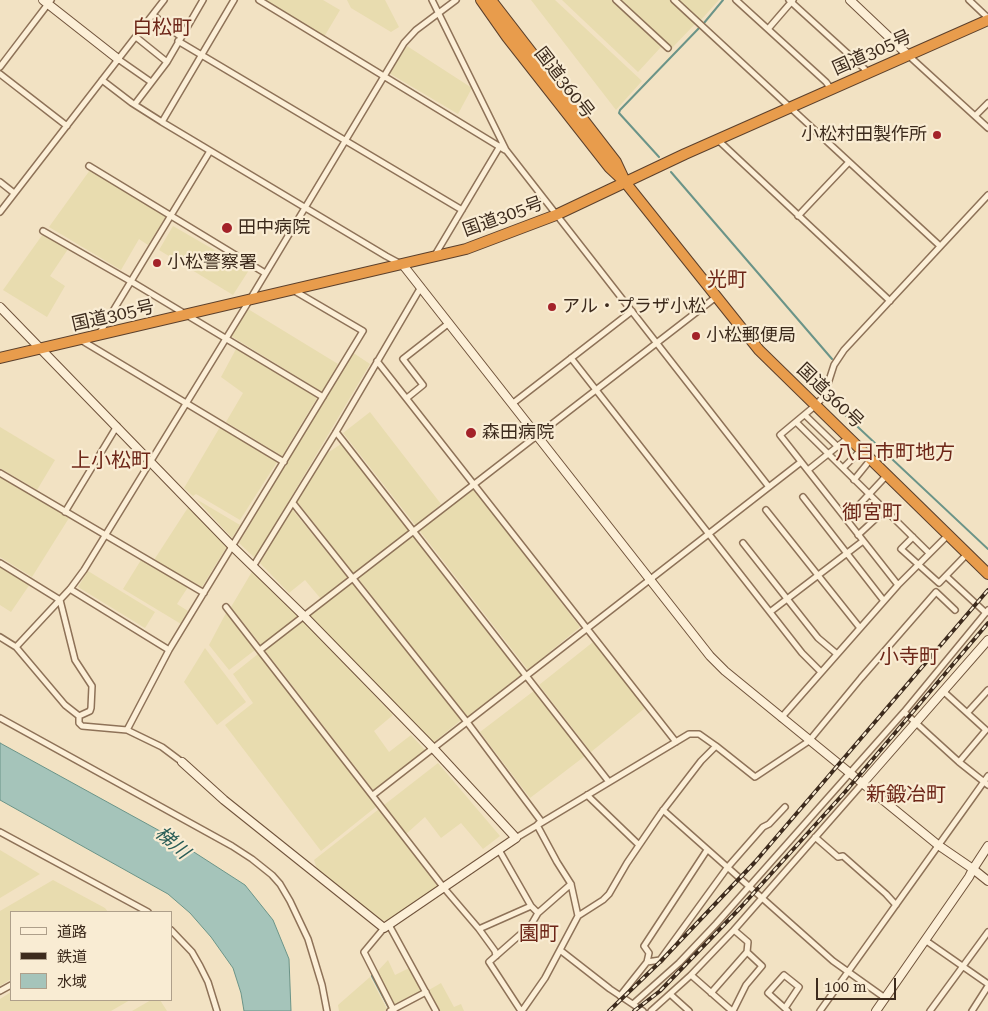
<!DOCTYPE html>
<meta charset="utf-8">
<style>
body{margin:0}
#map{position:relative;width:988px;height:1011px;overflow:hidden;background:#f2e2c3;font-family:"Roboto Serif","Noto Sans JP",serif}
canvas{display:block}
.legend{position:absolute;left:10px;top:911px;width:162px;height:90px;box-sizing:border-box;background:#f9ecd3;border:1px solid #ae9f8a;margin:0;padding:6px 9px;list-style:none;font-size:15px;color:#3d2b1d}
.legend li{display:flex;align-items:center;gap:10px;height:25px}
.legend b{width:25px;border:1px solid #ae9f8a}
.scale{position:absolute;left:816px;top:978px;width:80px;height:22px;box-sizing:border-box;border:2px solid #3d2b1d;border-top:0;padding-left:6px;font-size:15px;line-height:18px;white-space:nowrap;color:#3d2b1d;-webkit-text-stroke:4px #f9ecd3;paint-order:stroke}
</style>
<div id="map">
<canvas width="988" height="1011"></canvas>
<ul class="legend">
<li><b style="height:6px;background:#fcefd7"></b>道路</li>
<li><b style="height:6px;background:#3d2b1d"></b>鉄道</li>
<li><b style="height:14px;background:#a5c4ba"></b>水域</li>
</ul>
<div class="scale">100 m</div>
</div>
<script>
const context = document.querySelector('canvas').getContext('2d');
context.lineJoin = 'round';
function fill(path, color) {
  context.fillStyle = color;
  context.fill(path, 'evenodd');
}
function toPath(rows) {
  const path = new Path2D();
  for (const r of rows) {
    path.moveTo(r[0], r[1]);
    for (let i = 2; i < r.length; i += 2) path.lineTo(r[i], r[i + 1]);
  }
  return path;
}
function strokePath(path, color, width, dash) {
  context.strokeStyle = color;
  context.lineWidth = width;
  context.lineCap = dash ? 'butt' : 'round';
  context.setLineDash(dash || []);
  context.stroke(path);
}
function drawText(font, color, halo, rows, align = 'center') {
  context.font = font + ' "Roboto Serif","Noto Sans JP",serif';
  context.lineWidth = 4.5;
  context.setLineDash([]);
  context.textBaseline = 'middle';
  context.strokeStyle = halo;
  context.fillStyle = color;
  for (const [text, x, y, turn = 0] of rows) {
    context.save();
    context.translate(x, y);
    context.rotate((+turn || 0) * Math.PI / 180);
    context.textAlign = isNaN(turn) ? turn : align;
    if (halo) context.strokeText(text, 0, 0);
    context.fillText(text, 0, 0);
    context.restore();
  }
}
fill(toPath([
 [263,0,323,0,340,10,324,37],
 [347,0,385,0,399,27,391,32,351,8],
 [531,0,555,0,642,81,616,110],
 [562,0,611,0,661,47,638,72],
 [620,0,670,0,695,24,672,48],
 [678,0,719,0,700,21],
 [407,46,472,88,458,114,389,73],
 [90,170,167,215,148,245,139,239,121,270,49,227],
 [173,226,249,270,233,295,159,250],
 [43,234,68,249,50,276,65,286,47,317,3,290],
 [248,309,338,364,322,392,231,336],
 [236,349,317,398,282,456,226,422,243,393,221,377],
 [352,352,370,364,255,558,239,543],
 [370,412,441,504,416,526,343,433],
 [0,427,55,460,37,490,0,468],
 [220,427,277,462,240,520,196,494,193,496,184,488],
 [341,444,409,531,354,574,296,500,323,456],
 [0,476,69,518,32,577,0,557],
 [472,487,580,627,528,670,419,530],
 [196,499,240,525,232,538],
 [189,506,229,543,202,587,154,560],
 [291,508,348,578,321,599,305,580,289,593,260,563],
 [413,534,522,674,467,717,358,578],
 [141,560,188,587,177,604,188,611,181,624,123,589],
 [0,566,30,584,11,612,0,605],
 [253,570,298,617,262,646,231,607],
 [88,571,155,612,145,628,78,587],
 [353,582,461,720,433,743,310,616],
 [226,613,255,650,229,670,209,645],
 [303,620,393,715,374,731,389,752,411,735,426,751,374,791,264,649],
 [593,642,645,708,591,752,539,685],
 [205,648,246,702,217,725,184,682],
 [258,654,377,806,321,851,225,725,253,703,233,674],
 [535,690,585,756,530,798,480,732],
 [438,763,500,836,483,849,461,823,441,838,425,817,406,834,384,805],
 [379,809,438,887,387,921,377,919,317,869,314,860],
 [0,850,40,874,0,898],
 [53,880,105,908,108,912,11,912,11,979,0,986,0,911],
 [388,960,395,975,409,968,421,991,393,1005,376,973],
 [370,977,387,1009,384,1011,339,1011,338,1005],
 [441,983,454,1007,461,1004,464,1011,440,1011,429,990],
 [11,992,11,1000,130,1000,111,1011,0,1011,0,999],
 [151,1000,160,1000,167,1011,132,1011]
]), '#e8dcaf');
const water = toPath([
 [0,743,169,836,245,885,273,920,289,959,291,1011,244,1011,241,993,233,968,211,937,190,913,168,894,0,800,0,743]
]);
fill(water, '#a5c4ba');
strokePath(water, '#6b9488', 1);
strokePath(toPath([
 [704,23,723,0],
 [659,157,619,113,620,110,700,27],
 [671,172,832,359],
 [828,399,988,549],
 [372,976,389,1008]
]), '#6b9488', 2);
const street = toPath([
 [259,0,505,150],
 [432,0,506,150,769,487],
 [616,0,668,48],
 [674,0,940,246],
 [736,0,826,82,831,89],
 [789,0,868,72],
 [969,0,988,18],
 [153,15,181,37],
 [768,29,793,0],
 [136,37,167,62],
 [178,41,462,210],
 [908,55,988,128],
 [118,59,151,82],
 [0,67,51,0],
 [0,74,67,126],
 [102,80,132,103,162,122,386,256,399,263],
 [135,104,167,62,203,0],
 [975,116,988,103],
 [162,122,234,0],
 [718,140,890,301],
 [89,166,265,273],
 [0,182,14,193],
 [0,212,164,0],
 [798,216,849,162],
 [43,231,132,282,323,397],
 [435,255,500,146],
 [99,334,210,151],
 [81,340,284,462],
 [571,358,802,653,821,672],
 [377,361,676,742],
 [407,398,423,385,403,359,449,323],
 [512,404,632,311],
 [805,415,838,447],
 [796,422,929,553],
 [336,432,609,782],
 [843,468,861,450],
 [808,470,848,438],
 [0,473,204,593],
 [854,480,871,459],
 [803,497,884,601],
 [293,503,467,722,541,821,537,825,557,862,571,884,578,916],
 [766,510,860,628],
 [65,512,117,426],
 [846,519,887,475],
 [858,535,885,510],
 [913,537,901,549,939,583,967,554],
 [743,543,818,638,837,654],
 [0,563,60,600,75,660,92,686,91,708,90,711,79,716],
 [254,565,336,432,421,287],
 [946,576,986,613],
 [898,585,780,435,816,405,824,396,834,365,844,350,988,195],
 [70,589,169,650],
 [226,607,444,888,479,929,531,906],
 [770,612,863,541],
 [0,637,16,647,65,705,79,716],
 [16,647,70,589,84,570,249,301,404,43,416,30,456,0],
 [260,650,716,297],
 [943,691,986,730,959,762,988,785],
 [904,712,959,762],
 [968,712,988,690],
 [79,716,79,723,82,726,127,730,162,747,182,762],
 [0,718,232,846,252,859,272,875,280,884,290,901,308,939,322,985,327,1011],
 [781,718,898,585,948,535],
 [127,730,169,650,363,331,293,290],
 [373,795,801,462],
 [587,795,639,845],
 [663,810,833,961,885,998],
 [0,832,148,912],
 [815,837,838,857,843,856,886,894,896,905],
 [516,838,689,734,699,734,716,746,755,777,809,741,861,678,936,592,955,610],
 [499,850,531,906,538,913],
 [389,925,436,1011],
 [384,928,364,952,394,1011],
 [479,929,495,951,496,956],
 [171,930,192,952,200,966,208,982,217,1011],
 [734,930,862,784],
 [925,940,988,984],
 [560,950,610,989,643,1011],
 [647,962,649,953,644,946,707,850],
 [691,975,732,1011],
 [0,991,11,985],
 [711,993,747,952],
 [670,994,689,1011],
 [620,996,647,962,660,960,727,868,763,827,769,824,785,807],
 [633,1004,679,963,716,924,904,712,988,610],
 [785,1008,799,987,784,975,768,993,788,1011],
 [390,1011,426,992],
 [521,1011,489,962,531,925,538,913,571,884],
 [522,1011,545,978,578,916,603,900,609,894,627,863,661,813,701,761,716,746],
 [651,1011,691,975,734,930,748,942,747,952,762,966,746,985,733,1011],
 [820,1011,988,776],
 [930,1011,988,932],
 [972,1011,988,986]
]);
const secondary = toPath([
 [43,0,118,59],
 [850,0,908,55],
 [403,265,710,656,725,671,938,845,973,869,988,846],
 [0,307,233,547,304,616,433,748,516,838,384,928,224,800,182,762],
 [862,784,988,640],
 [876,1011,969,877,973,869,988,881]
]);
const highway = toPath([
 [481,0,507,37,609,167,625,182,759,350,988,574],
 [491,0,616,162,623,177],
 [0,358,466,249,556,215,685,154,988,20]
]);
strokePath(street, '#8e7258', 8);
strokePath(secondary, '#70533b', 10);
strokePath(highway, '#5c402c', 12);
strokePath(street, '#fcefd7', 5);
strokePath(secondary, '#fcefd7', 8);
strokePath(highway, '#e89c4c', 10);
const rail = toPath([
 [609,1011,660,962,755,862,988,590],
 [634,1011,660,991,741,907,845,792,988,623]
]);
strokePath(rail, '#3d2b1d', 4);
strokePath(rail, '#f9ecd3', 2, [5.5]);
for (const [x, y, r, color] of [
 [937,135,5,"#a32229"],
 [227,228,6,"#a32229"],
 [157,263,5,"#a32229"],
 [552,307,5,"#a32229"],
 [696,336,5,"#a32229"],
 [471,433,6,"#a32229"]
]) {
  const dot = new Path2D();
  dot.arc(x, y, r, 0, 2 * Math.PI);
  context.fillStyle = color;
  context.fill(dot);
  strokePath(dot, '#f9ecd3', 2);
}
drawText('18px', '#3d2b1d', '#f9ecd3', [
 ["国道305号",872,53,-24],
 ["国道360号",564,83,52],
 ["国道305号",503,217,-20],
 ["国道305号",113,316,-13],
 ["国道360号",830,396,44]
]);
drawText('18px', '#3d2b1d', '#f9ecd3', [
 ["小松村田製作所",927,135,"right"],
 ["田中病院",238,228],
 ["小松警察署",167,263],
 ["アル・プラザ小松",562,307],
 ["小松郵便局",706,336],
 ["森田病院",482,433]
], 'left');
drawText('italic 19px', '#2b5e58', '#f9ecd3', [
 ["梯川",172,843,41]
]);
drawText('20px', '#6d2618', '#f9ecd3', [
 ["白松町",162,28],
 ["光町",727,280],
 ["八日市町地方",895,453],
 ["上小松町",111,461],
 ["御宮町",872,513],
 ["小寺町",909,657],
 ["新鍛冶町",906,795],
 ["園町",539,934]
]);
</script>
